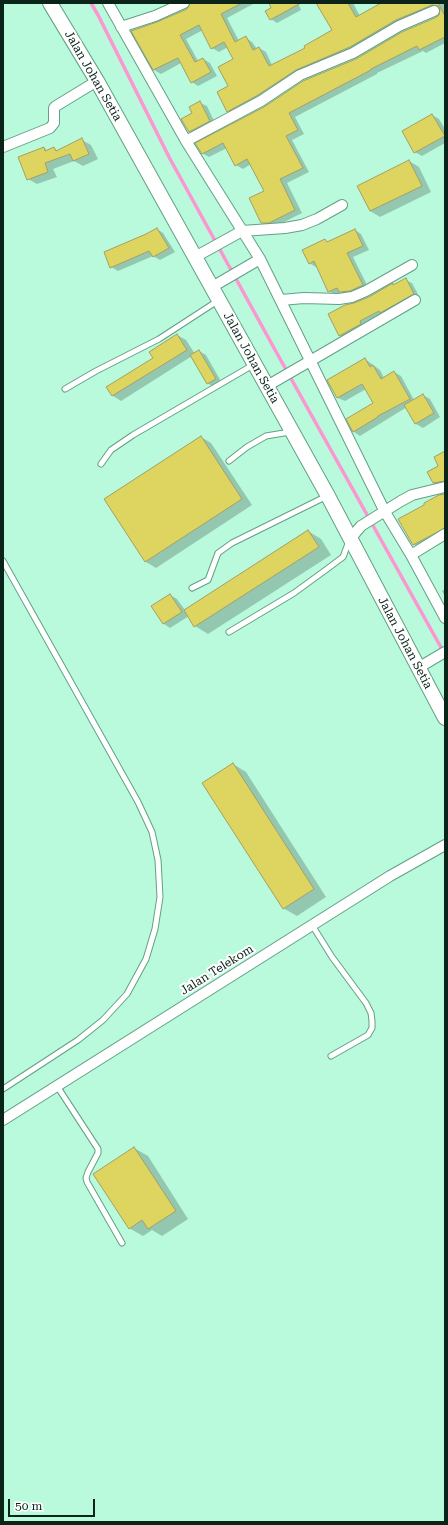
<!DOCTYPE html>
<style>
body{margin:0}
#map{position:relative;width:448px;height:1525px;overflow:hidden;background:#b9f9dc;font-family:"Roboto Serif",serif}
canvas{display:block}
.frame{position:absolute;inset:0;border:4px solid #0a241a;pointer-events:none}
.scale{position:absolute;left:8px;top:1499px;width:87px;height:18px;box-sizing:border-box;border:2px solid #0a241a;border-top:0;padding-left:5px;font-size:12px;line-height:14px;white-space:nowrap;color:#0a241a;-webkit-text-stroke:3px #fff;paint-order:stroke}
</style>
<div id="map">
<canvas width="448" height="1525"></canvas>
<div class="frame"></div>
<div class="scale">50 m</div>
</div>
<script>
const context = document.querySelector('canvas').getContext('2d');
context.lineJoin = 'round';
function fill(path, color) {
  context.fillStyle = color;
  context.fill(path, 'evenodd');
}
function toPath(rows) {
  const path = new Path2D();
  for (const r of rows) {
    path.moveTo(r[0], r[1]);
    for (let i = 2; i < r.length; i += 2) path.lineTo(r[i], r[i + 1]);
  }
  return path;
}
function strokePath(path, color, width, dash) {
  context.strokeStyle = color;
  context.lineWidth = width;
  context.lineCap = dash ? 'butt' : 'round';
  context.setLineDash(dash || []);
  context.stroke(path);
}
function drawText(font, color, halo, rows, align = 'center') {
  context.font = font + ' "Roboto Serif",serif';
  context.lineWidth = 4;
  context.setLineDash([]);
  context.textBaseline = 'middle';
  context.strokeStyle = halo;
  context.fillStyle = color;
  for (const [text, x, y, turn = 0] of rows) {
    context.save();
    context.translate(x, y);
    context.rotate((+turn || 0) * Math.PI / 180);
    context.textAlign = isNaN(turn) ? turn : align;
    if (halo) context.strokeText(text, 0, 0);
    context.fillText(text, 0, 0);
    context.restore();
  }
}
fill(toPath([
 [191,3,255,3,227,18,239,41,246,38,252,42,257,49,259,48,266,52,272,65,306,48,333,31,321,3,353,3,360,16,384,3,445,3,445,43,426,53,423,51,377,73,377,74,295,117,304,134,292,140,309,172,287,183,302,213,276,226,269,226,262,222,265,191,251,164,243,169,236,165,227,148,209,157,202,153,356,60,437,18,441,12,441,8,403,24,235,115,228,111,229,87,234,60,228,47,219,52,212,48,203,30,186,39,198,61,203,59,210,63,217,76,198,86,192,82,181,63,161,74,154,70,133,31,157,23,187,10],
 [270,3,298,3,301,10,277,23,271,19,273,8],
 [200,103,207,106,216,125,196,135,189,132,193,113],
 [432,115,439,119,445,129,445,143,422,156,415,152],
 [82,140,91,145,98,159,83,166,74,161,53,169,57,177,37,184,28,179,44,148,48,151,54,149,58,151],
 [409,161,419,167,431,192,380,217,370,211],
 [157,229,163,233,175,252,160,260,153,256,118,271,111,267,146,235],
 [355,230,361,234,369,250,353,257,369,289,347,296,341,292,335,295,329,291,318,266,316,267,309,263,325,241,329,242],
 [405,280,412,283,420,298,347,339,340,336,329,314,369,298,393,285,394,285],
 [177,335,186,340,195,354,199,351,206,355,222,383,214,387,207,383,192,356,121,401,113,396,108,388,154,358],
 [365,359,380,370,384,378,394,372,401,376,414,400,423,395,430,399,440,417,423,428,416,424,407,407,360,436,354,432,348,420,374,404,366,389,345,401,338,398,328,380],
 [201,437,211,443,252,505,156,568,146,562,105,499],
 [445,452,445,486,440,487,433,483],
 [445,494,445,534,420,548,413,544],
 [308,531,321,539,331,555,208,634,195,626,189,616,170,628,164,624,152,606,170,595,177,599,185,610],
 [445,589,445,597,442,591],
 [233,764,246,772,326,897,297,916,283,908],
 [134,1148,148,1156,188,1219,162,1236,152,1230,143,1236,129,1228]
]), '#0003');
strokePath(toPath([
 [91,3,98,15,169,157,274,348,443,651]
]), '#fb96d0', 3.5);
const building = toPath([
 [190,3,242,3,221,14,235,42,246,36,253,50,259,47,269,66,305,48,304,46,332,30,316,3,348,3,356,17,381,3,438,3,445,16,445,37,419,50,417,46,371,69,371,70,289,113,298,130,286,136,303,168,280,179,295,210,269,223,261,223,249,198,264,191,247,159,235,166,223,143,202,154,195,143,264,107,303,81,356,59,402,32,437,17,439,15,440,9,438,6,432,5,396,20,350,47,296,70,258,95,227,112,217,92,228,86,218,67,233,59,224,42,211,49,199,25,180,35,195,62,203,58,211,72,191,83,178,58,153,70,131,31,157,22,187,9,190,3],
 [269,3,301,3,270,20,265,11,271,8,269,3],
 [200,101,210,121,189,132,181,119,192,113,189,107,200,101],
 [432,114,445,136,414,153,402,131,432,114],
 [82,138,89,154,73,161,70,154,45,163,48,172,27,180,18,157,44,147,45,151,54,147,56,151,82,138],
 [409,160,422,186,370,211,357,186,409,160],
 [157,228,169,248,153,257,149,251,110,268,104,252,146,234,157,228],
 [355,229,363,246,347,253,363,285,350,291,339,292,337,288,328,292,314,261,309,264,302,250,325,239,327,242,355,229],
 [406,278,414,294,380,313,379,311,360,321,361,324,339,336,328,314,345,305,354,303,369,297,393,283,393,285,406,278],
 [177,334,187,350,112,396,106,387,153,358,149,352,177,334],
 [199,350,216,379,207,384,190,355,199,350],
 [365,358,370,367,373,365,381,379,394,371,410,399,378,416,378,417,353,432,346,419,373,403,362,384,337,398,327,380,365,358],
 [423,394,434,413,415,424,404,405,423,394],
 [201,436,242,499,145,562,104,499,201,436],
 [445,451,445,481,433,483,427,472,438,466,434,457,445,451],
 [445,494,445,528,413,545,398,519,424,505,424,503,439,495,445,494],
 [308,530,319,547,194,627,184,610,308,530],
 [170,594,182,612,163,624,151,606,170,594],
 [233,763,314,889,283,909,202,783,233,763],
 [134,1147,176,1211,148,1229,142,1220,129,1229,93,1174,134,1147]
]);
fill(building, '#ddd560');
strokePath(building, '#a29f67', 1);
const lane = toPath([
 [65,389,96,371,159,339,219,300],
 [229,461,247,447,266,436,290,432],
 [101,464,111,450,133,435,253,365],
 [3,561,138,802,152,832,158,860,160,897,155,929,146,959,127,994,103,1020,78,1040,3,1089],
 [192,588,208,580,218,553,232,543,327,496],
 [229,632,294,593,327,569,343,557,349,541],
 [312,925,332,957,366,1003,371,1013,372,1021,372,1028,368,1035,331,1056],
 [57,1086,98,1149,98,1153,88,1172,86,1178,87,1182,122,1243]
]);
const street = toPath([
 [108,3,186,141,260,259,385,512,411,555,445,618],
 [121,27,155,16,184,3],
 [186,141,261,101,300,75,353,53,399,26,434,11],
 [3,147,50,128,54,123,54,108,56,106,97,81],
 [195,257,242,231,285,228,302,225,317,219,342,205],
 [212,287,260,259],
 [281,300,304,298,339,299,352,297,366,291,412,265],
 [267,386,415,300],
 [350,539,361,526,401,501,412,495,445,487],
 [411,555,445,534],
 [418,668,445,652],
 [3,1120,390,876,445,845]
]);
const secondary = toPath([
 [50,3,97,81,328,496,445,718]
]);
strokePath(lane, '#63a085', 7);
strokePath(street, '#63a085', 12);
strokePath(secondary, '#63a085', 16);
strokePath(lane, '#fff', 5);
strokePath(street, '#fff', 10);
strokePath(secondary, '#fff', 14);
drawText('12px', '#0a241a', '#fff', [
 ["Jalan Johan Setia",93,76,60],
 ["Jalan Johan Setia",251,358,61],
 ["Jalan Johan Setia",405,643,62],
 ["Jalan Telekom",217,970,-32]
]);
</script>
